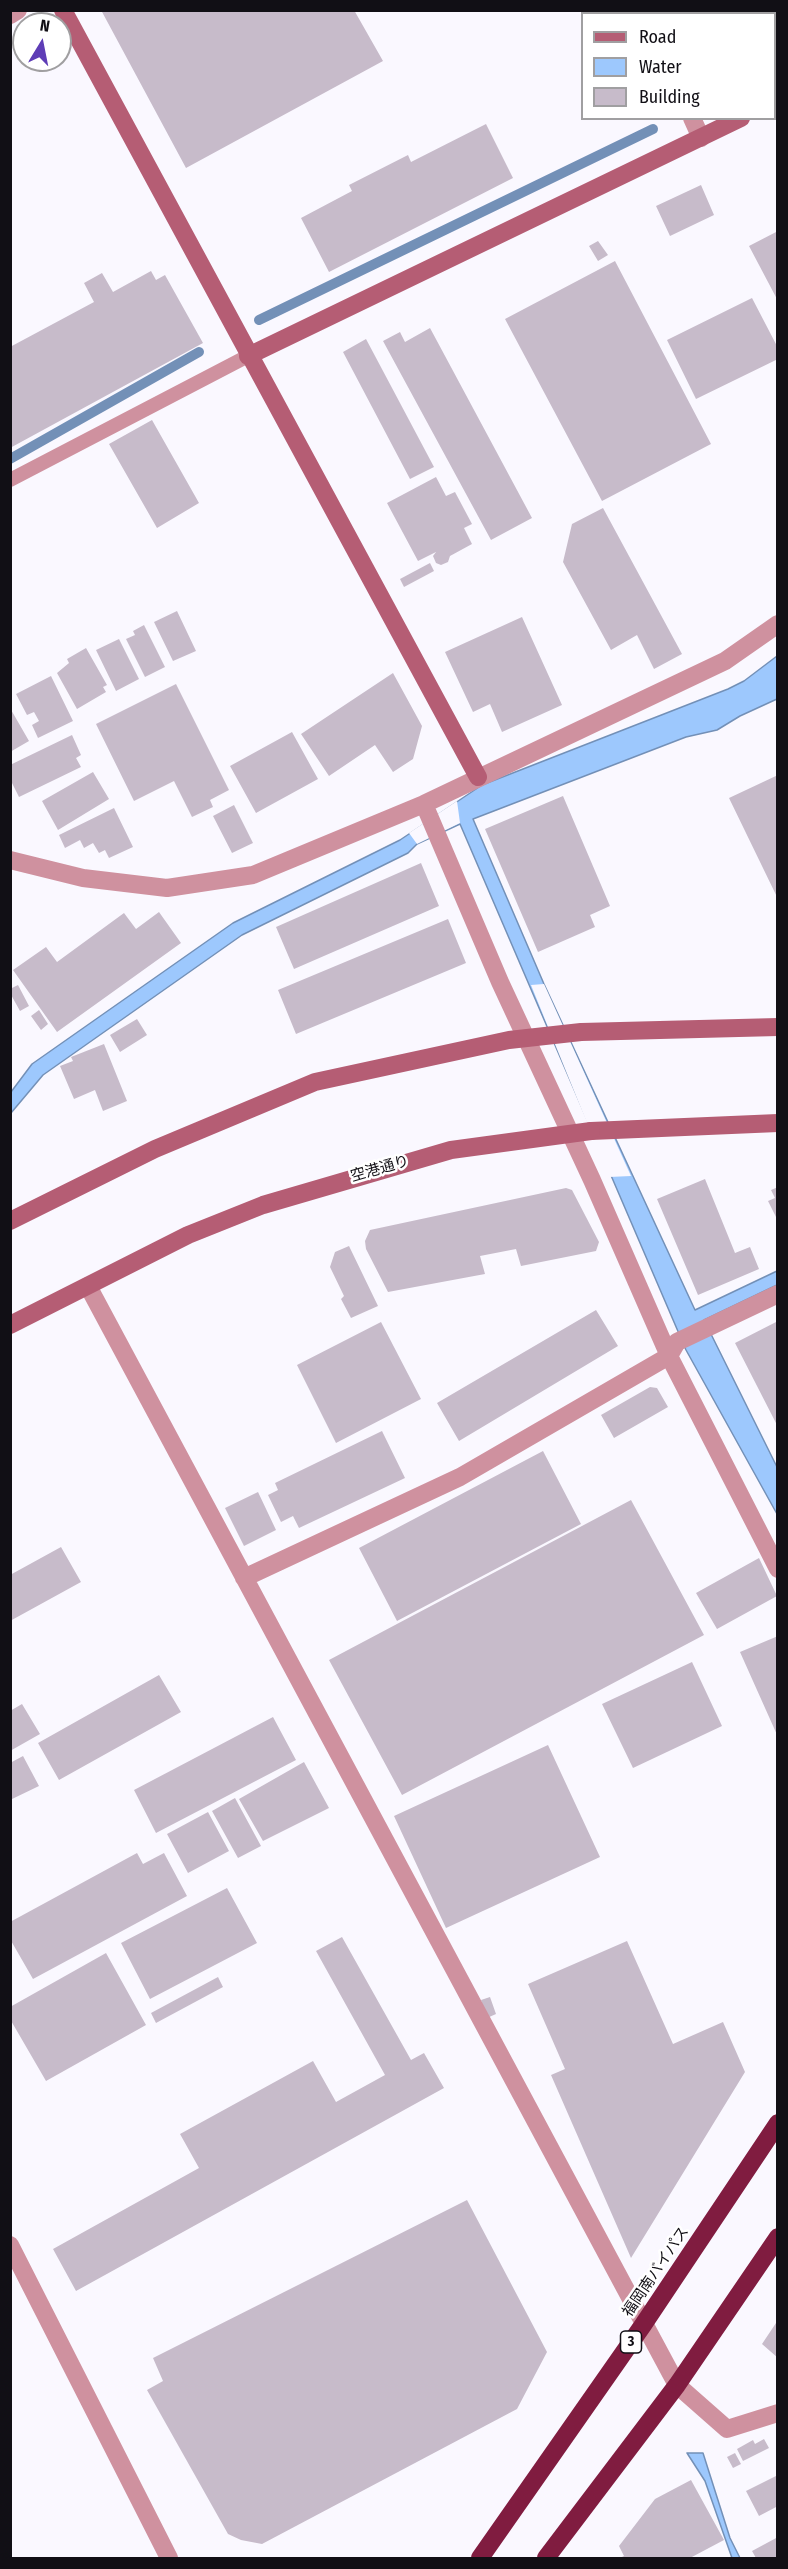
<!DOCTYPE html>
<meta charset="utf-8">
<style>
body{margin:0}
#map{position:relative;width:788px;height:2569px;overflow:hidden;background:#faf8ff;font-family:"Fira Sans Condensed",sans-serif}
canvas{display:block}
.frame{position:absolute;inset:0;border:12px solid #110f15;pointer-events:none}
.legend{position:absolute;left:581px;top:12px;width:195px;height:108px;box-sizing:border-box;background:#fff;border:2px solid #a09fa1;margin:0;padding:8px 10px;list-style:none;font-size:18px;color:#110f15}
.legend li{display:flex;align-items:center;gap:12px;height:30px}
.legend b{width:30px;border:2px solid #a09fa1}
.north{position:absolute;left:12px;top:12px;width:60px;height:60px;box-sizing:border-box;background:#fff;border:2px solid #a09fa1;border-radius:50%;rotate:10deg;font-size:16px;font-weight:700;line-height:24px;text-align:center;color:#110f15}
.north::after{content:'';display:block;margin:auto;width:21px;height:27px;background:#5e3db6;clip-path:polygon(50% 0,100% 100%,50% 72%,0 100%)}
</style>
<div id="map">
<canvas width="788" height="2569"></canvas>
<div class="frame"></div>
<ul class="legend">
<li><b style="height:8px;background:#b55d74"></b>Road</li>
<li><b style="height:16px;background:#9dc8fd"></b>Water</li>
<li><b style="height:16px;background:#c7bbca"></b>Building</li>
</ul>
<div class="north">N</div>
</div>
<script>
const context = document.querySelector('canvas').getContext('2d');
context.lineJoin = 'round';
function fill(path, color) {
  context.fillStyle = color;
  context.fill(path, 'evenodd');
}
function toPath(rows) {
  const path = new Path2D();
  for (const r of rows) {
    path.moveTo(r[0], r[1]);
    for (let i = 2; i < r.length; i += 2) path.lineTo(r[i], r[i + 1]);
  }
  return path;
}
function strokePath(path, color, width, dash) {
  context.strokeStyle = color;
  context.lineWidth = width;
  context.lineCap = dash ? 'butt' : 'round';
  context.setLineDash(dash || []);
  context.stroke(path);
}
function drawText(font, color, halo, rows, align = 'center') {
  context.font = font + ' "Fira Sans Condensed","Noto Sans JP",sans-serif';
  context.lineWidth = 5;
  context.setLineDash([]);
  context.textBaseline = 'middle';
  context.strokeStyle = halo;
  context.fillStyle = color;
  for (const [text, x, y, turn = 0] of rows) {
    context.save();
    context.translate(x, y);
    context.rotate((+turn || 0) * Math.PI / 180);
    context.textAlign = isNaN(turn) ? turn : align;
    if (halo) context.strokeText(text, 0, 0);
    context.fillText(text, 0, 0);
    context.restore();
  }
}
const water = toPath([
 [777,656,777,699,740,716,717,730,686,737,473,819,544,984,695,1310,777,1271,777,1285,704,1320,777,1467,777,1514,686,1350,460,824,417,844,408,853,242,935,43,1075,11,1113,11,1092,32,1064,233,923,400,840,482,785,728,689,744,681,777,656],
 [687,2453,703,2453,730,2538,740,2558,732,2558,705,2481,687,2453]
]);
fill(water, '#9dc8fd');
strokePath(water, '#7390b7', 1.5);
fill(toPath([
 [457,801,460,823,417,844,409,833],
 [544,984,631,1176,609,1177,531,985]
]), '#faf8ff');
strokePath(toPath([
 [774,73,778,72],
 [259,320,653,129],
 [10,459,199,352]
]), '#7390b7', 10);
fill(toPath([
 [101,10,354,10,383,61,186,168],
 [759,10,778,10,778,58,774,59,774,14,751,14],
 [486,124,513,178,329,272,301,218,352,191,349,185,408,155,411,162],
 [701,185,714,215,670,236,656,206],
 [778,231,778,301,749,246],
 [598,241,608,255,598,261,589,246],
 [615,261,711,444,602,501,505,319],
 [151,271,156,280,165,275,203,343,10,448,10,347,94,302,84,283,102,273,113,292],
 [752,298,778,348,778,359,696,399,667,340],
 [430,328,532,518,491,540,383,341,400,332,405,342],
 [366,339,434,467,410,479,343,352],
 [152,420,199,503,157,528,109,444],
 [436,477,446,496,455,492,472,524,464,528,472,544,450,556,448,562,441,565,436,563,433,556,436,552,418,561,387,503],
 [603,508,682,654,654,669,637,635,611,650,563,562,572,524],
 [430,563,434,571,404,587,400,579],
 [177,611,196,651,173,661,154,622],
 [522,617,562,705,502,732,490,704,473,712,445,652],
 [144,625,165,667,145,677,126,639,135,635,133,631],
 [119,639,139,679,116,691,96,650],
 [86,648,107,685,103,687,106,692,77,709,57,673,69,663,67,659],
 [393,673,422,726,413,759,393,772,375,745,329,776,301,734],
 [51,676,73,721,38,738,32,725,39,721,34,712,27,715,16,694],
 [176,684,229,790,210,800,213,807,192,817,174,781,134,801,96,724],
 [10,708,29,741,10,752],
 [292,732,318,779,256,813,230,766],
 [72,735,81,755,76,758,81,767,19,797,10,779,10,765],
 [93,772,109,799,58,830,42,801],
 [778,775,778,899,729,798],
 [563,796,610,906,590,915,595,927,538,952,485,829],
 [234,805,253,843,232,853,213,816],
 [114,808,133,847,109,858,105,850,99,853,93,843,84,848,80,840,65,848,59,835],
 [421,863,439,906,294,969,276,927],
 [159,912,181,943,57,1032,13,970,46,947,57,962,124,913,136,929],
 [448,919,466,963,296,1034,278,990],
 [18,985,29,1006,20,1011,10,993,10,989],
 [39,1010,48,1024,41,1030,31,1016],
 [137,1019,147,1035,120,1052,110,1035],
 [104,1044,127,1101,103,1111,95,1090,74,1099,60,1066,73,1061,71,1057],
 [705,1179,735,1253,750,1247,759,1269,698,1295,657,1199],
 [778,1187,778,1221,768,1201,775,1198,771,1190],
 [566,1188,572,1190,599,1242,596,1251,521,1266,516,1249,480,1256,485,1274,388,1292,366,1249,365,1241,370,1230],
 [349,1246,378,1306,351,1318,341,1299,344,1296,330,1267,335,1252],
 [596,1310,618,1346,459,1441,437,1403],
 [778,1321,778,1427,735,1343],
 [381,1322,421,1399,336,1443,297,1365],
 [650,1387,657,1388,668,1407,614,1438,601,1415],
 [382,1431,405,1478,299,1528,293,1516,281,1522,268,1495,278,1490,275,1483],
 [543,1451,581,1524,397,1621,359,1548],
 [258,1492,276,1530,244,1546,225,1508],
 [631,1500,704,1635,402,1795,329,1660],
 [61,1547,81,1582,10,1621,10,1575],
 [759,1558,777,1596,717,1629,696,1593],
 [778,1636,778,1737,740,1652],
 [692,1662,722,1726,633,1768,602,1704],
 [159,1675,181,1712,59,1780,38,1743],
 [22,1704,40,1734,10,1751,10,1711],
 [273,1717,296,1760,156,1833,134,1790],
 [548,1745,600,1857,446,1928,394,1816],
 [23,1756,39,1786,10,1800,10,1763],
 [304,1762,329,1808,263,1841,239,1799],
 [235,1798,261,1846,238,1858,212,1811],
 [208,1812,229,1851,188,1873,167,1834],
 [137,1853,143,1864,164,1853,187,1896,33,1979,10,1939,10,1922],
 [227,1888,257,1943,150,1999,121,1943],
 [342,1937,411,2060,424,2053,444,2088,76,2291,53,2249,199,2168,180,2134,313,2061,336,2102,385,2075,316,1951],
 [627,1941,673,2044,723,2022,745,2072,631,2258,551,2075,565,2069,528,1984],
 [106,1953,146,2025,46,2081,10,2019,10,2007],
 [218,1977,223,1987,156,2023,151,2013],
 [490,1997,496,2014,487,2018,481,2000],
 [467,2200,547,2352,517,2409,262,2544,241,2540,228,2534,147,2390,163,2381,153,2358],
 [778,2320,778,2358,762,2344],
 [764,2439,769,2448,743,2461,737,2449,753,2440,755,2444],
 [735,2453,741,2464,733,2468,727,2457],
 [778,2475,778,2506,759,2516,746,2491],
 [691,2480,724,2540,690,2558,620,2558,624,2556,619,2546,655,2499],
 [778,2537,778,2558,756,2558,752,2551]
]), '#c7bbca');
strokePath(toPath([
 [10,480,248,356]
]), '#cf919f', 14);
strokePath(toPath([
 [637,10,639,14],
 [10,15,18,10],
 [692,118,701,138],
 [424,804,500,982,592,1180,669,1356,778,1569],
 [10,860,83,878,167,888,253,875,424,804,725,661,778,624],
 [88,1286,677,2385,727,2429,778,2413],
 [244,1578,460,1477,669,1356,677,1342,778,1294],
 [10,2245,169,2558]
]), '#cf919f', 18);
strokePath(toPath([
 [63,10,478,777],
 [774,102,778,101],
 [248,356,741,118],
 [591,1131,778,1123],
 [10,1221,155,1149,315,1082,509,1040,581,1032,778,1027]
]), '#b55d74', 18);
strokePath(toPath([
 [480,2558,643,2325,778,2123],
 [546,2558,677,2385,778,2237]
]), '#801c40', 18);
strokePath(toPath([
 [10,1325,188,1235,263,1205,451,1150,591,1131]
]), '#b55d74', 18);
for (const [x, y, w] of [
 [631,2342,21]
]) {
  const box = new Path2D();
  box.roundRect(x - w / 2, y - 11, w, 22, 4.5);
  context.fillStyle = '#fff';
  context.fill(box);
  strokePath(box, '#110f15', 1.5);
}
drawText('bold 14px', '#110f15', null, [
 ["3",631,2342]
]);
drawText('15px', '#110f15', '#fff', [
 ["空港通り",380,1169,-16],
 ["福岡南バイパス",656,2272,-56]
]);
</script>
